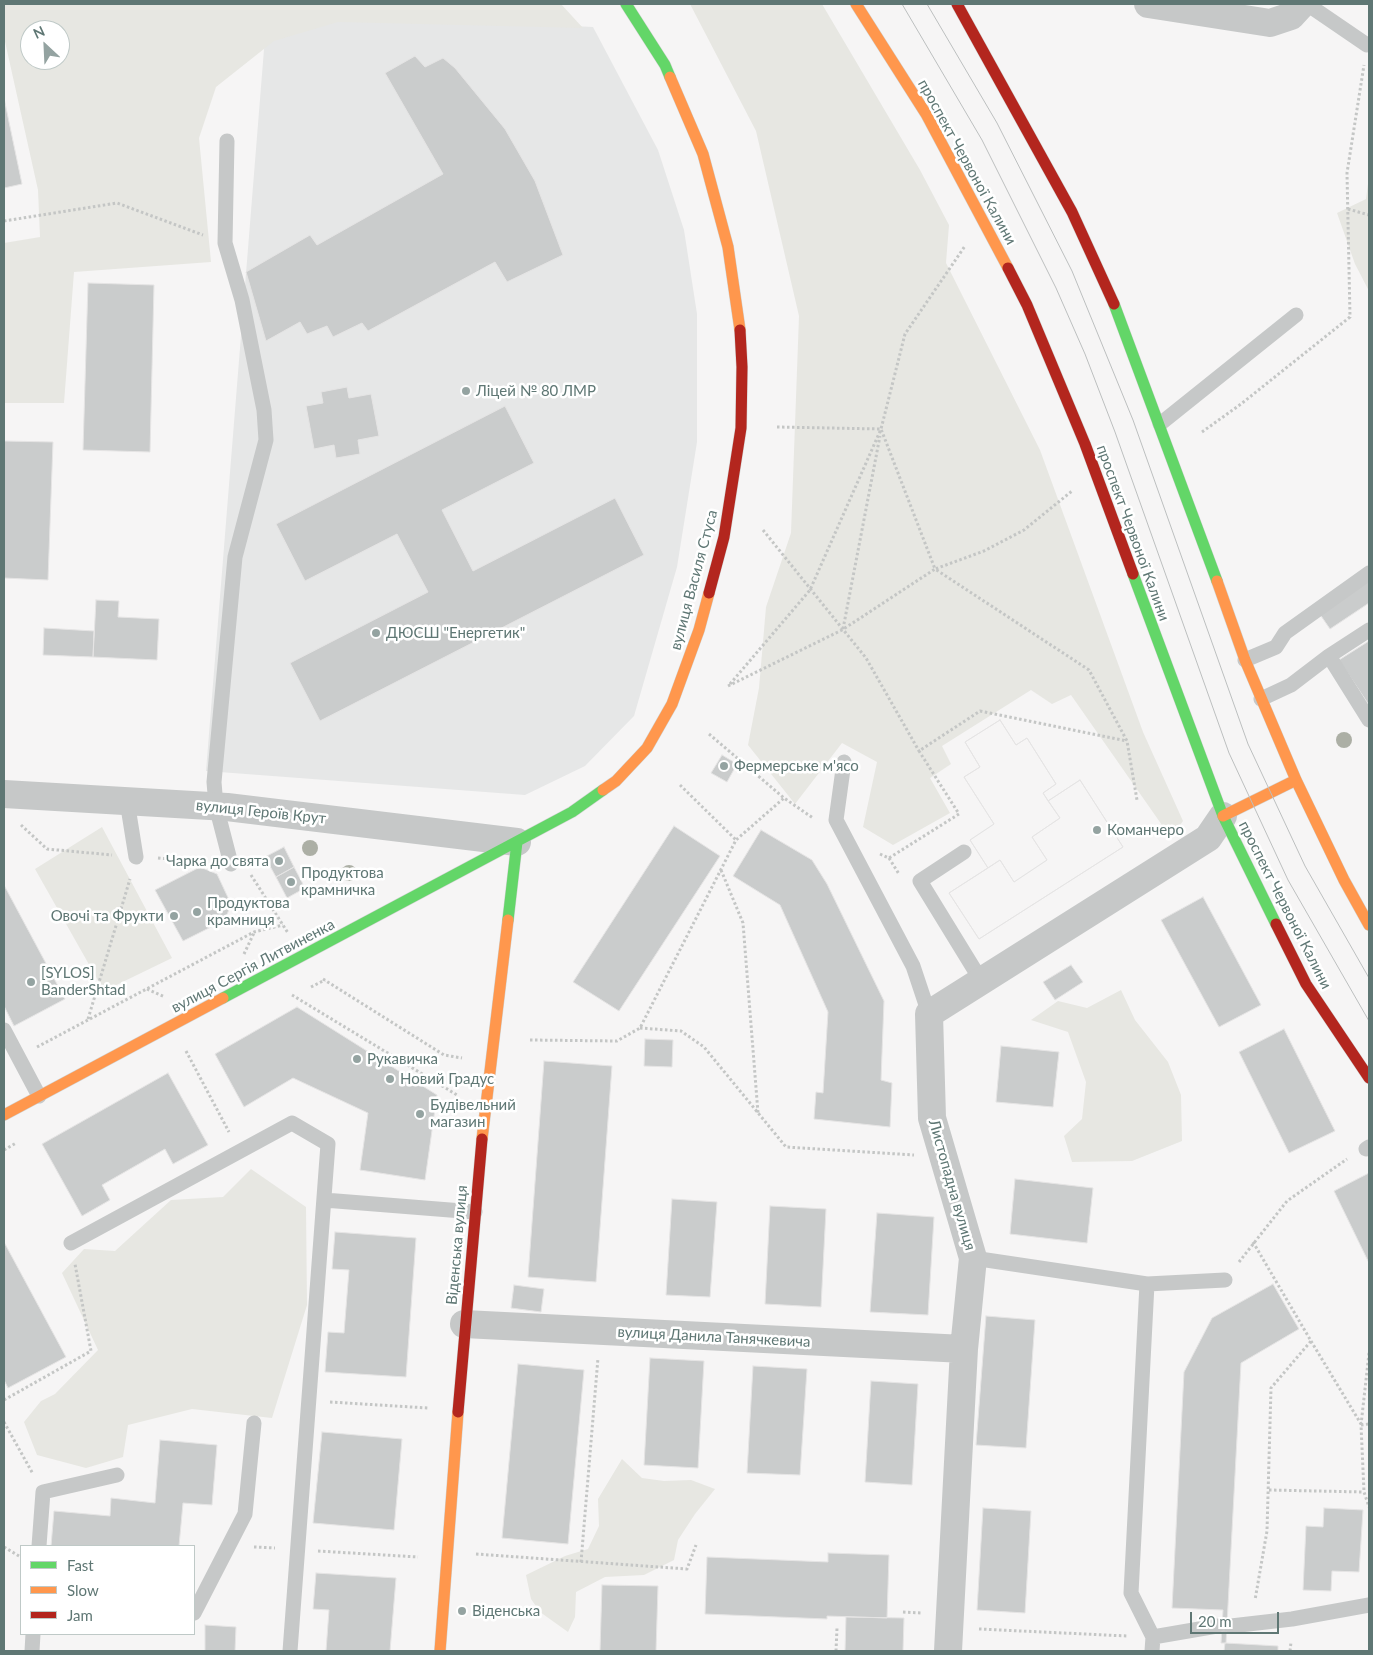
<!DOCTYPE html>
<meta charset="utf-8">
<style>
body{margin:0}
#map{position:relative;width:1373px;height:1655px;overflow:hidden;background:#f6f5f5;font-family:Lato,sans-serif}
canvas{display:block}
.frame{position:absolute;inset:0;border:5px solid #5f7774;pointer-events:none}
.legend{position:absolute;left:20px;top:1545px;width:175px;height:90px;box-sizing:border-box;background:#fff;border:1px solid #bfc9c7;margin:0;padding:6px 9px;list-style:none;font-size:15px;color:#5f7774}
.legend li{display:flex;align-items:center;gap:10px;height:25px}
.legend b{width:25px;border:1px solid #bfc9c7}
.north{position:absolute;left:20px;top:20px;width:50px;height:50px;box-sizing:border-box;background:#fff;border:1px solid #bfc9c7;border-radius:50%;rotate:335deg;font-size:14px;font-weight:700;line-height:20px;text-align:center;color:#5f7774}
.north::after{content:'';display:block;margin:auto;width:18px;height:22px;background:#94a3a1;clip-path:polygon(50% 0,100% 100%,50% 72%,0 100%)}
.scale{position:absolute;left:1190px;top:1612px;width:89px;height:22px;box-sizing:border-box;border:2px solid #5f7774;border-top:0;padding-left:6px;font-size:15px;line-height:18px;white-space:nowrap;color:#5f7774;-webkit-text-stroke:4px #fff;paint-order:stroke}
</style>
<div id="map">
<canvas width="1373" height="1655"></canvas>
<div class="frame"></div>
<ul class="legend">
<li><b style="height:6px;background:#63d668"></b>Fast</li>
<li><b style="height:6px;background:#ff974d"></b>Slow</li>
<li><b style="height:6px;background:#b3261e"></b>Jam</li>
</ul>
<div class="north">N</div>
<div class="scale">20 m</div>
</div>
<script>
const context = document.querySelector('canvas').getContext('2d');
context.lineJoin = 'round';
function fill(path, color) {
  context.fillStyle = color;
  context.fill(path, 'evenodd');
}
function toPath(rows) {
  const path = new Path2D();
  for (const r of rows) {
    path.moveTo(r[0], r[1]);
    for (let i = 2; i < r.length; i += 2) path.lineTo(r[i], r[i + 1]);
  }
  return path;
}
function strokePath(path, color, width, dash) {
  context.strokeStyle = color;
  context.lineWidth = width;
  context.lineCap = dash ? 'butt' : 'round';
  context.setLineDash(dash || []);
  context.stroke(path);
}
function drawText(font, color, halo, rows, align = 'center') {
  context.font = font + ' Lato,sans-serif';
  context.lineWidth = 5;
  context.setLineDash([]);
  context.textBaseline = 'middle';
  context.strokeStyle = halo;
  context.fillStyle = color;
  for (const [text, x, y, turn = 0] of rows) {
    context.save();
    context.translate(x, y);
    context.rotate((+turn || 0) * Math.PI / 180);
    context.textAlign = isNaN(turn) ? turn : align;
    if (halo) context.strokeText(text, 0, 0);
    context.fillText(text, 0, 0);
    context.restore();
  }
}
fill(toPath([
 [348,15,593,27,658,150,684,230,697,314,697,442,677,567,634,716,585,766,525,795,206,771,265,37]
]), '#e6e7e7');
fill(toPath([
 [4,4,561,4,583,28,338,22,274,41,216,87,199,138,211,262,74,272,64,403,4,403,4,243,40,237,38,190,4,37],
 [30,30,60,30,60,60,30,60],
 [690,4,822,4,920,170,949,225,946,263,1040,450,1143,732,1183,821,1171,838,1071,695,1052,704,1031,690,942,746,951,764,930,778,950,813,893,845,863,827,877,762,842,743,795,804,748,745,759,688,766,607,791,533,799,316,756,131],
 [1369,176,1369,291,1355,264,1337,213,1366,199],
 [102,827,172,958,104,991,35,869],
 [1121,990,1135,1020,1168,1062,1181,1095,1182,1141,1132,1161,1072,1162,1064,1136,1082,1119,1086,1082,1068,1032,1031,1020,1058,1001,1087,1008],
 [251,1169,306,1207,307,1305,272,1418,192,1409,128,1425,123,1457,86,1468,37,1455,24,1422,41,1401,55,1394,98,1350,62,1273,84,1249,115,1251,171,1200,223,1197],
 [622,1459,642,1478,664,1481,691,1480,715,1489,695,1514,678,1540,674,1560,644,1575,605,1577,576,1592,575,1617,568,1632,540,1612,531,1599,526,1575,565,1556,588,1549,599,1526,598,1499]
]), '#e7e7e2');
const building = toPath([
 [415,56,425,67,443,58,455,68,505,129,535,181,563,255,507,282,495,262,368,331,362,323,333,337,327,326,307,334,300,322,266,341,246,272,310,235,317,245,443,174,385,73,415,56],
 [4,98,22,184,4,188,4,98],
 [88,283,154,285,150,452,83,450,88,283],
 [347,387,349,398,371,394,379,436,358,440,360,454,336,458,334,445,314,449,306,406,323,403,321,392,347,387],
 [505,406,534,463,442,510,473,571,615,498,644,555,320,721,290,663,428,592,397,534,305,581,276,524,505,406],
 [4,441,53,442,48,580,4,578,4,441],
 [1369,579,1369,603,1330,629,1319,613,1369,579],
 [96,600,119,601,118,617,159,619,157,660,93,657,96,600],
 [44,628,94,631,93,657,43,655,44,628],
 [1369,641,1369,705,1339,660,1369,641],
 [1000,720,1016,745,1027,738,1056,784,1043,793,1048,801,1080,780,1123,847,979,939,949,893,988,868,970,840,994,824,964,777,980,767,965,742,1000,720],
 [1000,720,1016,745,1027,738,1056,784,1043,793,1060,818,1032,837,1047,860,1014,882,1000,860,988,868,970,840,994,824,964,777,980,767,965,742,1000,720],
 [722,755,737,764,727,782,711,773,722,755],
 [1080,780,1123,847,979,939,949,893,1000,860,1014,882,1047,860,1032,837,1060,818,1048,801,1080,780],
 [674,826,720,856,619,1011,573,982,674,826],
 [761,830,812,860,827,884,884,1001,881,1080,892,1083,890,1127,814,1119,816,1092,823,1093,828,1012,780,905,733,876,761,830],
 [284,847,294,867,276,877,265,857,284,847],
 [200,867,217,874,231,904,225,920,183,941,155,890,200,867],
 [294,867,305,888,287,898,276,877,294,867],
 [4,885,65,999,14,1026,4,1006,4,885],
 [1203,897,1261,1005,1219,1027,1161,920,1203,897],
 [1071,965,1083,982,1055,1000,1043,982,1071,965],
 [297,1007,437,1095,425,1180,360,1170,368,1113,293,1078,244,1107,215,1054,297,1007],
 [1284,1029,1335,1131,1289,1153,1239,1052,1284,1029],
 [645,1039,673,1040,672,1067,644,1066,645,1039],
 [1001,1046,1059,1052,1053,1107,996,1102,1001,1046],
 [544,1061,612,1066,596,1282,528,1277,544,1061],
 [168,1073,208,1145,173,1164,165,1149,102,1185,110,1200,82,1216,42,1144,168,1073],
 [1369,1173,1369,1263,1334,1191,1369,1173],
 [1015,1179,1093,1188,1087,1243,1010,1234,1015,1179],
 [672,1199,717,1202,710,1297,666,1295,672,1199],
 [770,1206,826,1209,821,1307,765,1304,770,1206],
 [877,1213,934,1217,928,1315,870,1312,877,1213],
 [335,1232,416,1238,406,1377,325,1372,328,1332,344,1333,349,1270,332,1269,335,1232],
 [4,1242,66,1357,8,1388,4,1380,4,1242],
 [1273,1284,1299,1329,1241,1363,1226,1643,1221,1643,1223,1610,1172,1608,1184,1372,1212,1318,1273,1284],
 [514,1285,544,1289,541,1312,511,1308,514,1285],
 [986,1316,1035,1320,1026,1448,976,1445,986,1316],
 [650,1358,704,1361,698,1468,644,1465,650,1358],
 [518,1364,584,1370,568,1544,502,1538,518,1364],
 [753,1366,807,1369,800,1475,747,1473,753,1366],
 [871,1381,918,1384,912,1485,865,1482,871,1381],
 [322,1432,402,1439,394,1530,313,1523,322,1432],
 [160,1440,217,1445,212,1505,183,1503,179,1546,51,1546,54,1511,110,1516,111,1498,155,1503,160,1440],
 [983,1508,1031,1511,1025,1613,977,1610,983,1508],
 [1324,1508,1363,1510,1359,1572,1332,1571,1331,1591,1303,1590,1306,1526,1323,1527,1324,1508],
 [828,1553,889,1555,887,1618,827,1616,827,1619,705,1614,707,1557,828,1562,828,1553],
 [316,1573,396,1578,390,1651,326,1651,329,1610,313,1609,316,1573],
 [602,1585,658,1586,656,1651,600,1651,602,1585],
 [846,1617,904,1618,903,1651,845,1651,846,1617],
 [205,1625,236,1627,235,1651,205,1651,205,1625],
 [1225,1643,1278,1646,1278,1651,1224,1651,1225,1643]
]);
fill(building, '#cacccc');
strokePath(building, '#e5e4e4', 1);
const fast = toPath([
 [626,4,665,65,670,77],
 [1114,304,1217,581],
 [1133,574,1223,816,1276,924],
 [508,920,517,842],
 [223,998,572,812,603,790]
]);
const slow = toPath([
 [856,4,926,114,1008,268],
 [670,77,703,154,728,247,740,330],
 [1217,581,1245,660,1296,780,1344,880,1369,925],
 [603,790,616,781,647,748,672,704,699,630,709,593],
 [1223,816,1296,780],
 [4,1115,223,998],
 [482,1139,508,920],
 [440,1651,458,1412]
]);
const jam = toPath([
 [957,4,1072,212,1114,304],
 [1008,268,1027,305,1085,444,1133,574],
 [709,593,724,537,741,428,742,367,740,330],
 [1276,924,1306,984,1369,1078],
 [458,1412,482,1139]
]);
strokePath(fast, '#d0d2d1', 12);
strokePath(slow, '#d0d2d1', 12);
strokePath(jam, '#d0d2d1', 12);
strokePath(toPath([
 [1348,209,1369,215],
 [4,221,117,203,203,235],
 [777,427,881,429,935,569,984,551,1024,530,1072,491],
 [1202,432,1241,404,1350,317,1347,173,1364,65],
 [763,530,866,658,919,751],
 [843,629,880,436],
 [730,684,810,590,881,429,905,334,965,246],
 [728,686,842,630,935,569,1089,670,1127,741,1137,800],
 [709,734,784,798,813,818],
 [680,785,736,840],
 [21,825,47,849,112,855],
 [880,854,889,858,959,814,919,751,980,711,1127,741],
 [158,858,207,862],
 [889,858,899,874],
 [721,870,743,923,758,1113],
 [251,875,288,933],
 [244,954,254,933],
 [323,979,444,1055,462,1058],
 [311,987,325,980],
 [147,989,165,997],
 [292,995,457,1095],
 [88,1019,130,879],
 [640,1028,681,1031,704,1047,786,1147,914,1155],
 [530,1040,617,1041,640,1028,736,840,784,798],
 [37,1047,254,932,283,925],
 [186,1051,229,1132],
 [4,1150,16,1143],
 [1253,1242,1311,1341,1271,1388,1267,1531,1255,1600],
 [1239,1262,1287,1201,1347,1159],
 [1311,1341,1361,1424],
 [1369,1353,1361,1425,1364,1492,1369,1507],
 [4,1400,91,1351,75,1264],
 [330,1402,428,1408],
 [4,1422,33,1474],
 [1361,1425,1369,1424],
 [1269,1490,1364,1492],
 [4,1547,19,1556],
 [254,1547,275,1548],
 [318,1551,418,1557],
 [476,1554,687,1569,696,1545],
 [581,1562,598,1358],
 [903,1612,922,1613],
 [979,1629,1127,1636],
 [836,1651,837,1628],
 [1290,1651,1291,1642]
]), '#c4c6c5', 3, [2.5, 2.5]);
strokePath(toPath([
 [1307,4,1367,45],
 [227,141,225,243,242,300,264,410,266,440,235,557,214,782,216,806,231,864],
 [1160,424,1296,315],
 [1329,656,1369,720],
 [1245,660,1276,647,1285,633,1369,573],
 [1261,699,1291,685,1329,656,1369,630],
 [844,762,836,820,913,966,929,1014],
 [127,801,136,857],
 [964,852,920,881,982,982],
 [4,1030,39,1096],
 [1366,1149,1369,1147],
 [324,1200,475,1212],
 [71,1243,292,1123,328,1144,290,1651],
 [973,1258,1147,1284,1225,1280],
 [1147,1284,1131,1593,1153,1637,1152,1651],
 [39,1546,43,1492,117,1475],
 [194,1613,245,1514,254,1423],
 [1231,1626,1292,1619,1369,1605],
 [1153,1637,1217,1626],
 [32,1651,33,1634]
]), '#c6c8c8', 15);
strokePath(toPath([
 [1148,4,1270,23,1291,16,1302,4],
 [4,794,227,807,517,842],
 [464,1324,964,1349],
 [948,1651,964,1349,973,1258,932,1118,929,1014,1208,838,1223,816]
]), '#c6c8c8', 28);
strokePath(fast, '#63d668', 11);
strokePath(slow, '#ff974d', 11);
strokePath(jam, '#b3261e', 11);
strokePath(toPath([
 [902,4,982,140,1056,288,1085,354,1115,432,1229,753,1288,880,1369,1021],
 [927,4,997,123,1072,271,1133,420,1248,744,1305,866,1369,978]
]), '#bcbfbf', 1);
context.fillStyle = '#acafa5';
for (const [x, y] of [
 [1344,740],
 [310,848],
 [349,873]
]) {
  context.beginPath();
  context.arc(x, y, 8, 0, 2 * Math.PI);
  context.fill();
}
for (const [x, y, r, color] of [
 [466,391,5,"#94a3a1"],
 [376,633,5,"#94a3a1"],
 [724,766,5,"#94a3a1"],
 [1097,830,5,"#94a3a1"],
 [279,861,5,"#94a3a1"],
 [291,882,5,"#94a3a1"],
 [197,912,5,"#94a3a1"],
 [174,916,5,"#94a3a1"],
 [31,982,5,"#94a3a1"],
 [357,1059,5,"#94a3a1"],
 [390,1079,5,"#94a3a1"],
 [420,1114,5,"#94a3a1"],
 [462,1611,5,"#94a3a1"]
]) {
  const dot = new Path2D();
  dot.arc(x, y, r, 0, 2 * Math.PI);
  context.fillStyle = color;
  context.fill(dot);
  strokePath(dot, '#fff', 2);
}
drawText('15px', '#5f7774', '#fff', [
 ["проспект Червоної Калини",967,162,61],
 ["проспект Червоної Калини",1133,533,70],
 ["вулиця Василя Стуса",694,580,-75],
 ["вулиця Героїв Крут",261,812,6],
 ["проспект Червоної Калини",1285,905,63],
 ["вулиця Сергія Литвиненка",253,966,-28],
 ["Листопадна вулиця",952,1185,74],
 ["Віденська вулиця",457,1245,-85],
 ["вулиця Данила Танячкевича",714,1337,3]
]);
drawText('15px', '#5f7774', '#fff', [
 ["Ліцей № 80 ЛМР",476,391],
 ["ДЮСШ \"Енергетик\"",386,633],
 ["Фермерське м'ясо",734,766],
 ["Команчеро",1107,830],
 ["Чарка до свята",269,861,"right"],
 ["Продуктова",301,873],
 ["крамничка",301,890],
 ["Продуктова",207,903],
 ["крамниця",207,920],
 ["Овочі та Фрукти",164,916,"right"],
 ["[SYLOS]",41,973],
 ["BanderShtad",41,990],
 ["Рукавичка",367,1059],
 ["Новий Градус",400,1079],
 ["Будівельний",430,1105],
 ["магазин",430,1122],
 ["Віденська",472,1611]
], 'left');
</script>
